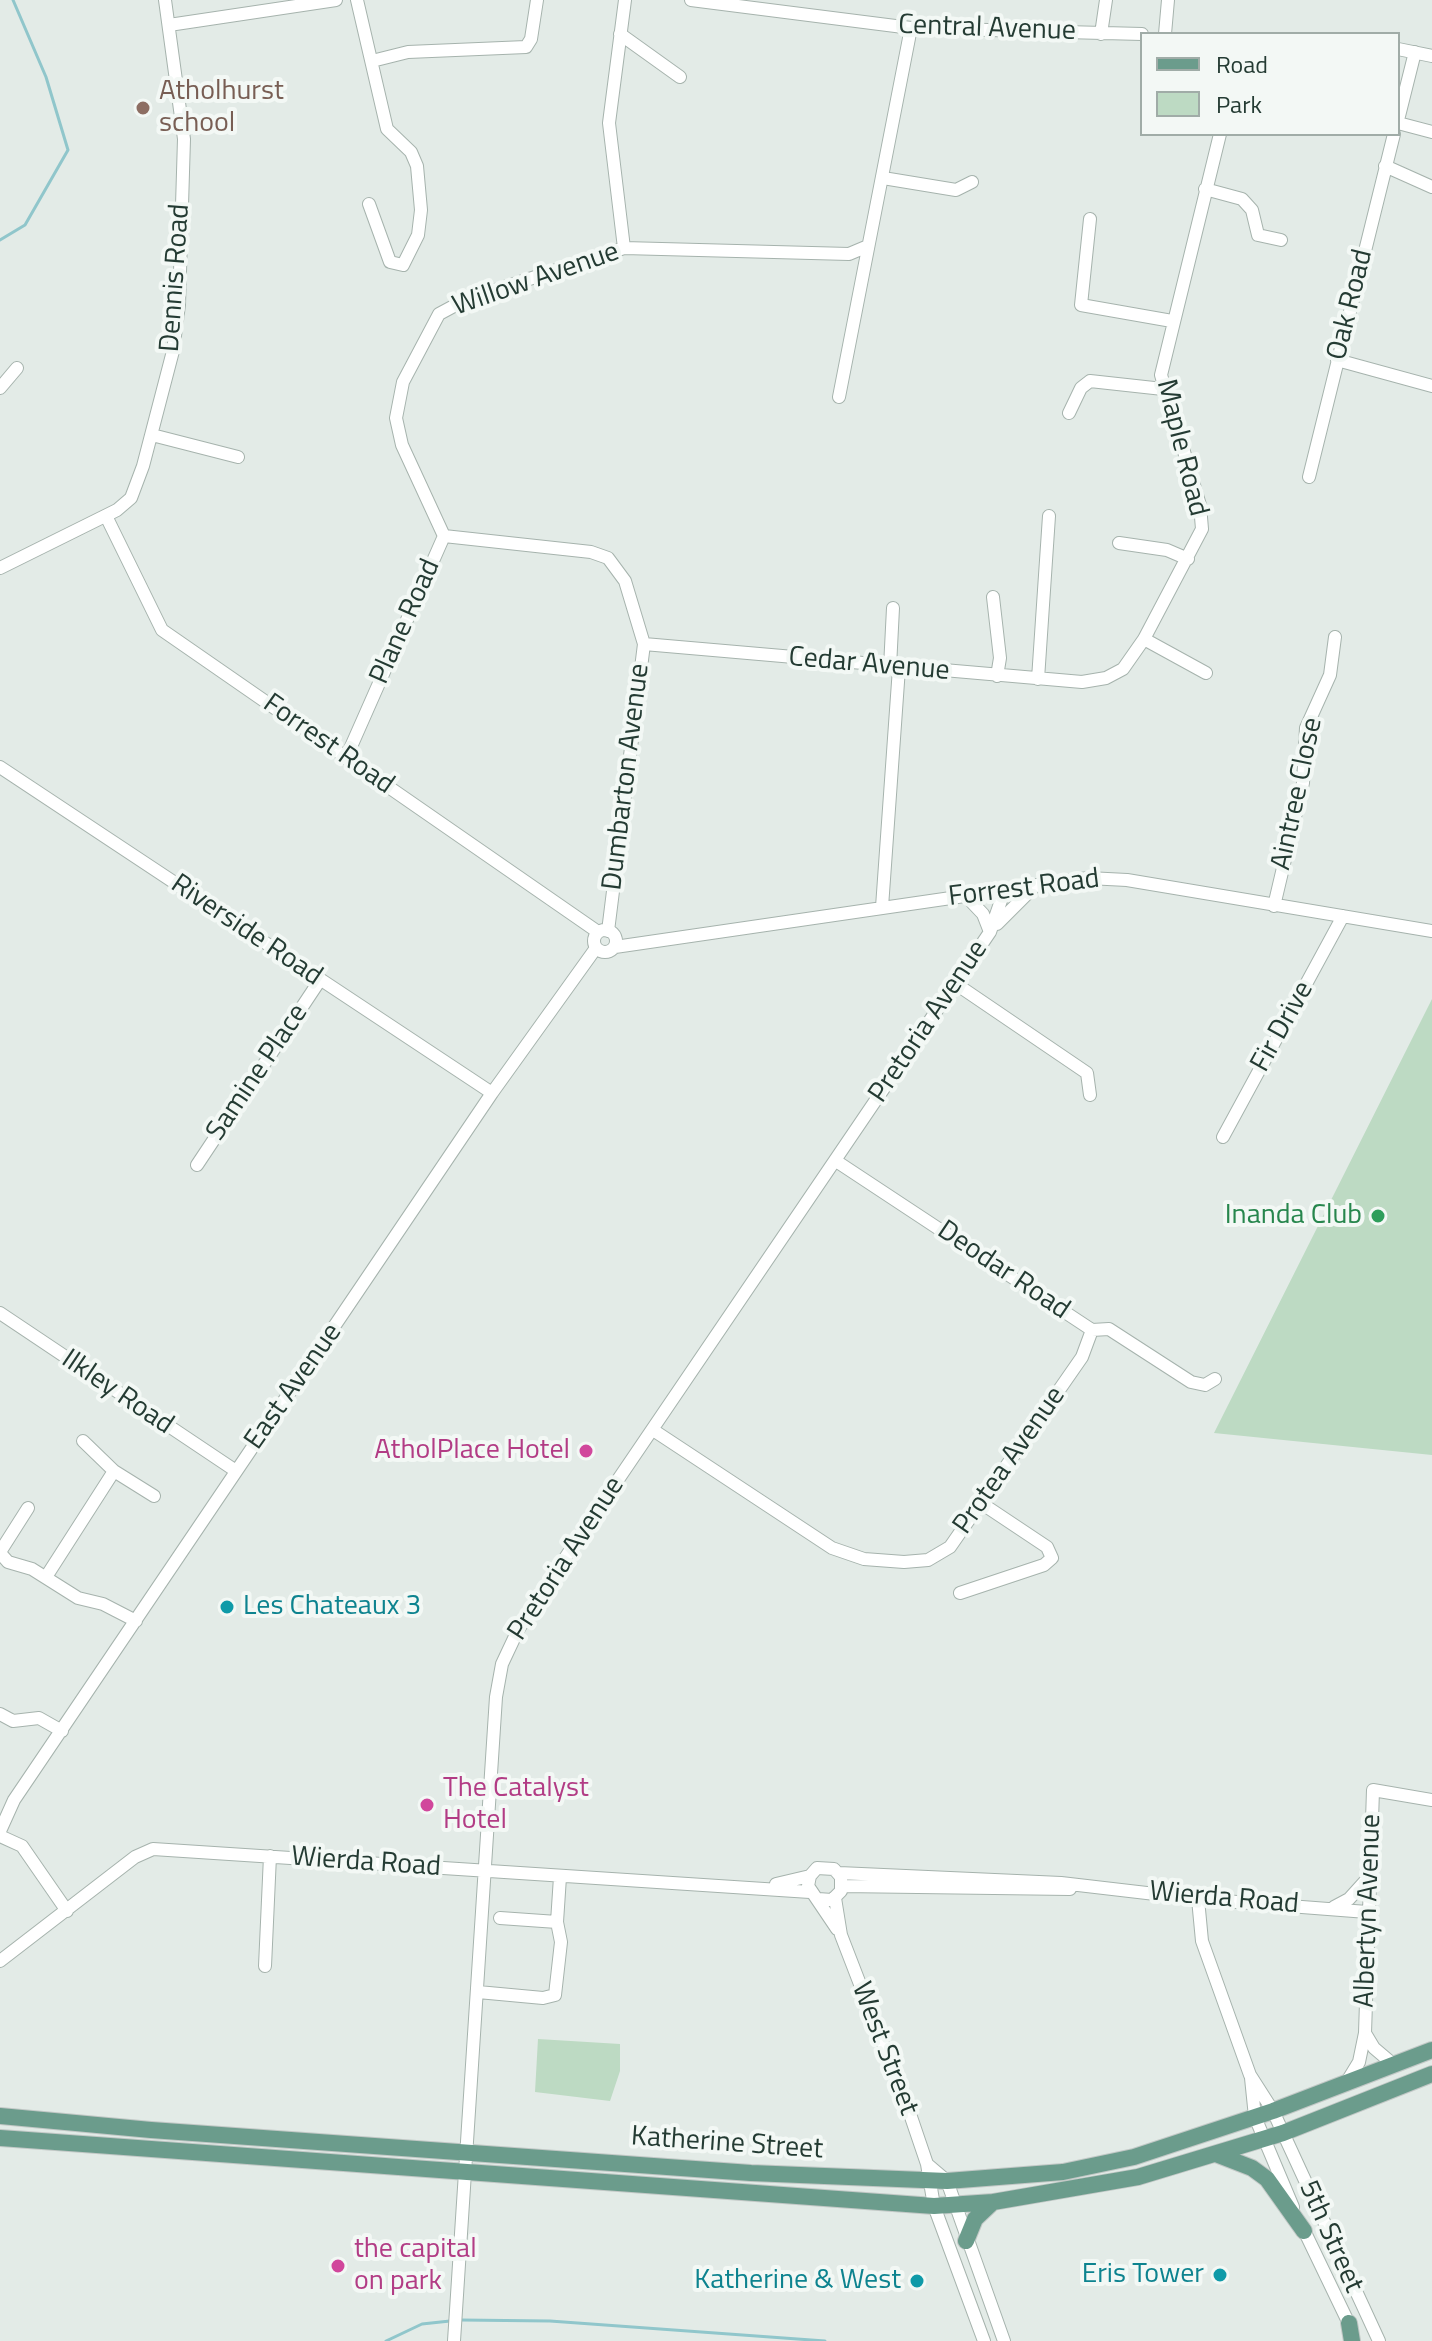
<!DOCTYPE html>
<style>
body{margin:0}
#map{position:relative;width:1432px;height:2341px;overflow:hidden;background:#e3ebe7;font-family:"Titillium Web",sans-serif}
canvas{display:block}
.legend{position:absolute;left:1140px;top:32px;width:260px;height:104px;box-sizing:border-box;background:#f3f8f5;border:2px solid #a0aca7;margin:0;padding:10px 14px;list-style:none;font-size:24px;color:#243b33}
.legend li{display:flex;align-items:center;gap:16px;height:40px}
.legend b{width:40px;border:2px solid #a0aca7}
</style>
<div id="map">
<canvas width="1432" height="2341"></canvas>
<ul class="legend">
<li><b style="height:10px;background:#6b9c8c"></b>Road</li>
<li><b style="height:22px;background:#bddac3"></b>Park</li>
</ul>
</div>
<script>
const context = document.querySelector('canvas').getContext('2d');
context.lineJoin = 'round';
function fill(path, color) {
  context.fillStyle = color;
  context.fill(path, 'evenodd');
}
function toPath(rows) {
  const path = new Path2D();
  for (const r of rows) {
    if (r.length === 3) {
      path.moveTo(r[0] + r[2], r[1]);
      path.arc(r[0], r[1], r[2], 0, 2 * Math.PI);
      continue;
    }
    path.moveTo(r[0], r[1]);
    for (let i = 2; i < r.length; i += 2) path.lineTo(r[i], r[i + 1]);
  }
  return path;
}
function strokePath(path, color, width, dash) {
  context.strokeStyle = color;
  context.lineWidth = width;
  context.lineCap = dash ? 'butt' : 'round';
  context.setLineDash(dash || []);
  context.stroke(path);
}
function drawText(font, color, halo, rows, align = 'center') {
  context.font = font + ' "Titillium Web",sans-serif';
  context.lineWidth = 8;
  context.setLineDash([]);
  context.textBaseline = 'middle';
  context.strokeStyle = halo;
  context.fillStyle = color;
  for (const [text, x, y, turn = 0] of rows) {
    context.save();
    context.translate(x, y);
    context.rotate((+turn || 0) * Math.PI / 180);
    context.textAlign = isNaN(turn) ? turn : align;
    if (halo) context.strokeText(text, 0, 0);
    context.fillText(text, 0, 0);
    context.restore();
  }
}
fill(toPath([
 [1432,999,1432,1455,1214,1433],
 [538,2039,620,2044,620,2071,610,2101,535,2092]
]), '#bddac3');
strokePath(toPath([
 [0,240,25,225,68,150,46,77,13,0],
 [461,2320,550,2321,825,2341],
 [386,2341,422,2324,450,2321]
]), '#90c6cb', 3);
const minor = toPath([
 [357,0,387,129,411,152,417,166,421,210,418,235,403,265,390,262,369,204],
 [691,0,911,28,1142,34],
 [169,25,336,0],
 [620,34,680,77],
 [1101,34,1106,0],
 [1165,34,1168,0],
 [1398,49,1432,56],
 [372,61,408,52,526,47,531,39,537,0],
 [1398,120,1415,52],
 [1398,123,1432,132],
 [1385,166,1432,187],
 [883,178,956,190,972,182],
 [1205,189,1242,199,1252,210,1258,235,1281,240],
 [1090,219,1081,305,1172,321],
 [624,248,609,123,625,0],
 [1337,360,1432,386],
 [0,388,17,368],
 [839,397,911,28],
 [1069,413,1081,388,1090,381,1163,389],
 [152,435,238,457],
 [1309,477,1394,134],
 [106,516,162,630,598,932],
 [444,536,591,552,608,558,625,581,644,644,608,931],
 [1119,543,1167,550,1188,559],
 [0,568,117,510,131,498,143,466,173,351,179,305,184,139,165,0],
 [993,597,1000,658,997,676],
 [1144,639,1206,673],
 [644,644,1082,682,1106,678,1123,669,1144,639,1202,529,1200,505,1161,375,1220,134],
 [890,667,893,608],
 [1038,679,1049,516],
 [346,758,444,536,402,445,396,418,403,382,439,314,465,300,624,248,849,254,868,246],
 [0,767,492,1093],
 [965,895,983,914,990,932],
 [1274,906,1303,783,1306,728,1330,675,1335,637],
 [882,907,899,668],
 [997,924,1036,885],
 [605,941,11],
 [615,947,1088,878,1127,880,1432,931],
 [956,984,1087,1073,1090,1095],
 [1223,1137,1343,916],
 [836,1161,1092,1330,1109,1329,1191,1382,1205,1385,1215,1379],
 [197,1165,320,980],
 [0,1313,236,1471],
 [653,1430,832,1548,864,1559,904,1562,928,1560,950,1547,1082,1357,1092,1330],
 [83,1441,114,1471,154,1496],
 [0,1552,28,1508],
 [0,1553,8,1562,32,1569,78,1598,103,1604,136,1621],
 [46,1577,114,1471],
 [960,1593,1044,1565,1052,1558,1047,1547,981,1503],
 [0,1714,13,1721,39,1718,62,1731],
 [0,1831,14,1800,492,1093,596,948],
 [0,1836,22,1846,67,1911],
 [839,1873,1061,1883,1198,1899,1367,1912],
 [776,1884,810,1876],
 [842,1886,1070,1889],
 [835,1898,841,1935,909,2111,927,2164,934,2206,984,2341],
 [818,1899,832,1900,841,1891,841,1877,834,1869,817,1868,810,1876,808,1886,837,1929],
 [1198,1899,1202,1941,1250,2075,1273,2111,1379,2341],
 [1334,1907,1349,1899,1368,1878],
 [500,1918,557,1922],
 [0,1961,135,1857,153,1849,810,1892],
 [265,1966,270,1856],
 [478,1992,543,1998,555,1995,561,1942,557,1922,560,1877],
 [1365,2033,1374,2048,1394,2065],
 [1251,2078,1255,2117,1293,2207],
 [1348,2080,1359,2062,1365,2033,1373,1790,1432,1800],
 [927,2164,947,2181,1004,2341],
 [1301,2224,1352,2330],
 [454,2341,496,1697,502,1664,518,1630,573,1546,990,932,1005,889]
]);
const major = toPath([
 [0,2116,151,2130,751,2173,947,2181,1063,2172,1134,2157,1273,2111,1432,2050],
 [0,2138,934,2206,993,2202,1138,2177,1283,2133,1432,2074],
 [1216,2154,1252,2168,1267,2179,1304,2231],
 [966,2241,975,2219,993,2202],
 [1349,2323,1352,2341]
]);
strokePath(minor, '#a6b3ad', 14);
strokePath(major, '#c2c8c6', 18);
strokePath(minor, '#fff', 12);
strokePath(major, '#6b9c8c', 16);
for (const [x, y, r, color] of [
 [143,108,8,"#8d6e63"],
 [1378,1216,8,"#2e9e5b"],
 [586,1451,8,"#d1479c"],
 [227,1607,8,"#0f9aa8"],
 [427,1805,8,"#d1479c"],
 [338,2266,8,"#d1479c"],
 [1220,2275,8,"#0f9aa8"],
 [917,2281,8,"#0f9aa8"]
]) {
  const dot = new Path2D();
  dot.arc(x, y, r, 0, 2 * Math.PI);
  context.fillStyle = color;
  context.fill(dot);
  strokePath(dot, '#f3f8f5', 3);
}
drawText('28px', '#243b33', '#f3f8f5', [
 ["Central Avenue",987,29,2],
 ["Dennis Road",176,278,-86],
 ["Willow Avenue",536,280,-19],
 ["Oak Road",1351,305,-76],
 ["Maple Road",1181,448,76],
 ["Plane Road",406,622,-66],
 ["Cedar Avenue",869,665,5],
 ["Forrest Road",328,745,35],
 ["Dumbarton Avenue",627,777,-83],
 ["Aintree Close",1298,794,-78],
 ["Forrest Road",1024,889,-7],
 ["Riverside Road",246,931,34],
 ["Pretoria Avenue",929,1022,-56],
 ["Fir Drive",1283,1027,-61],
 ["Samine Place",258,1073,-56],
 ["Deodar Road",1003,1271,34],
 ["East Avenue",294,1387,-55],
 ["Ilkley Road",117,1393,34],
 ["Protea Avenue",1010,1461,-55],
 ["Pretoria Avenue",567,1559,-57],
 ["Wierda Road",366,1863,4],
 ["Wierda Road",1224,1899,5],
 ["Albertyn Avenue",1369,1911,-88],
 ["West Street",884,2049,69],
 ["Katherine Street",727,2144,4],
 ["5th Street",1330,2237,66]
]);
drawText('28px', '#785e54', '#f3f8f5', [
 ["Atholhurst",159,92],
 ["school",159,124]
], 'left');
drawText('28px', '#27864d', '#f3f8f5', [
 ["Inanda Club",1362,1216]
], 'right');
drawText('28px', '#b23c85', '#f3f8f5', [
 ["AtholPlace Hotel",570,1451,"right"],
 ["The Catalyst",443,1789],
 ["Hotel",443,1821],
 ["the capital",354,2250],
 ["on park",354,2282]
], 'left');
drawText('28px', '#0d838f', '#f3f8f5', [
 ["Les Chateaux 3",243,1607,"left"],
 ["Eris Tower",1204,2275],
 ["Katherine & West",901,2281]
], 'right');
</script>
